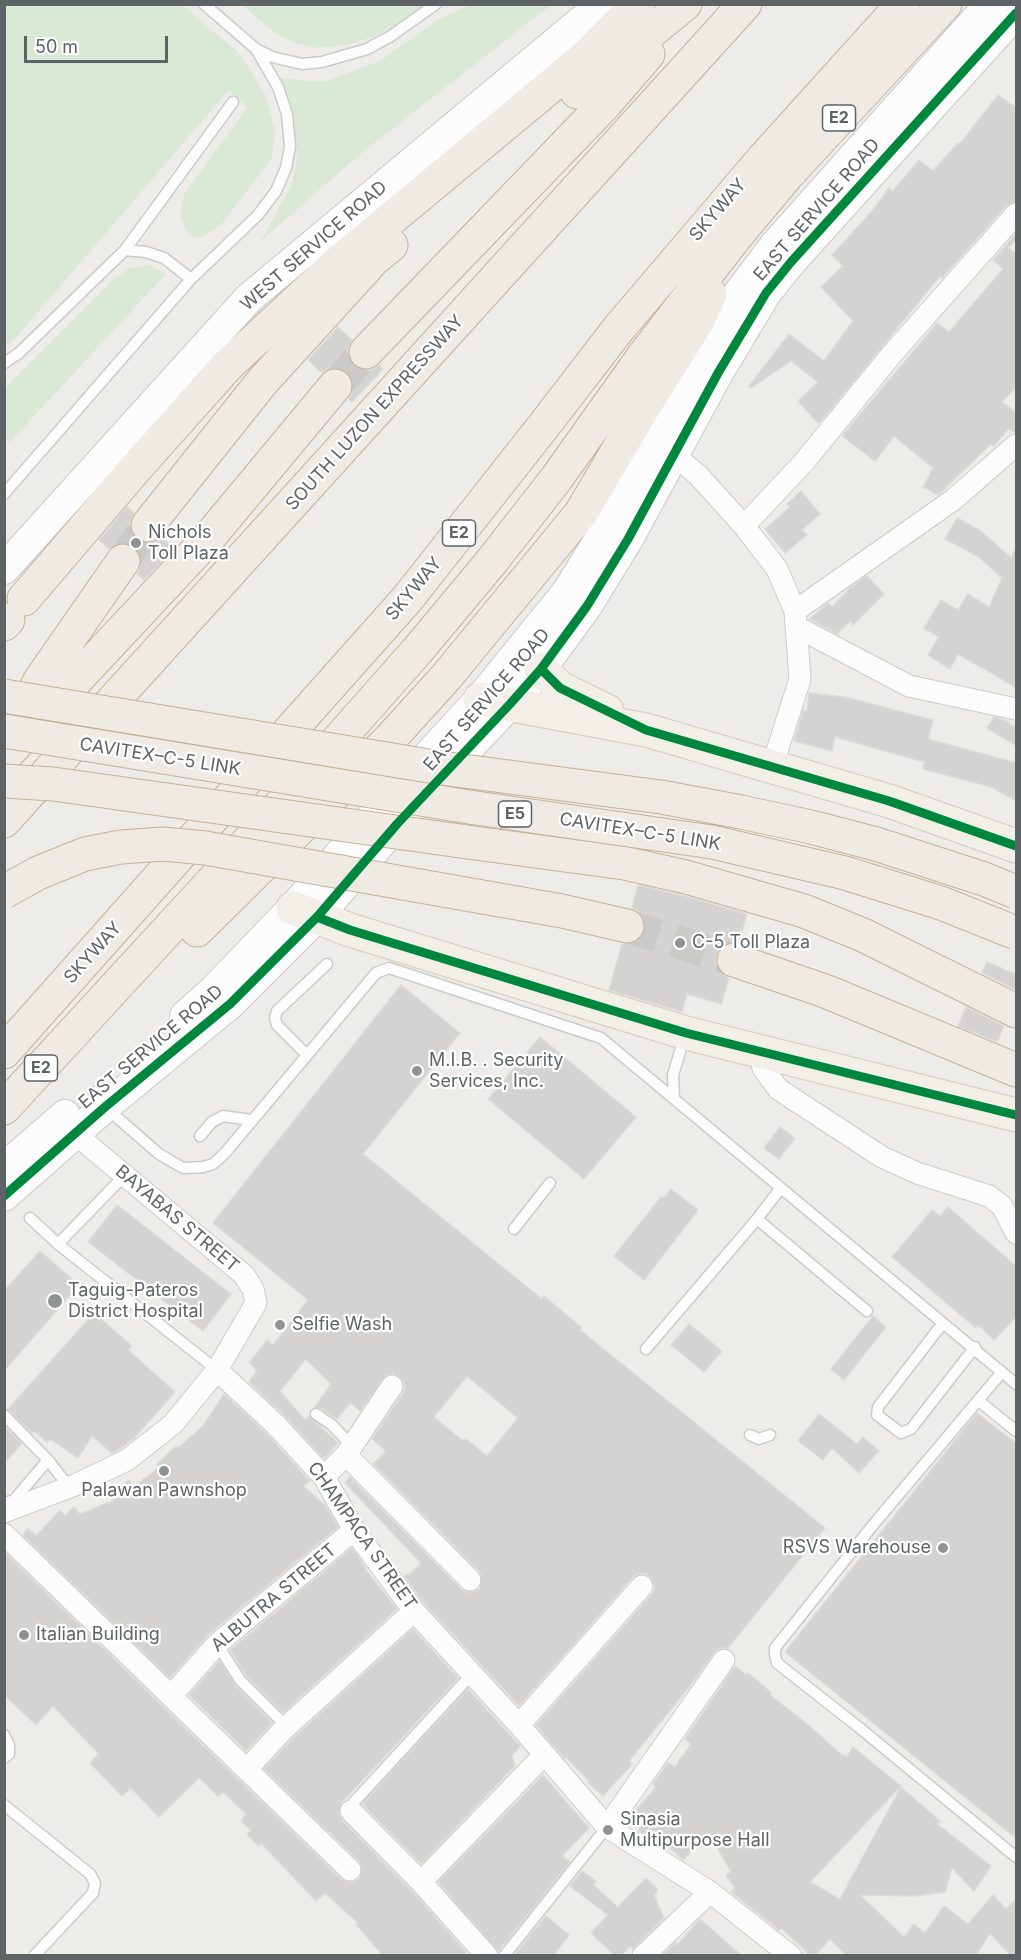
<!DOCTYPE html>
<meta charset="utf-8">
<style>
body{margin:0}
#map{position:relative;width:1021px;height:1960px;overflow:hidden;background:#eeece9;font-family:Inter,sans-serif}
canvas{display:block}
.frame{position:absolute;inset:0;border:6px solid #5e6366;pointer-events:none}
.scale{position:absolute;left:24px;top:36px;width:144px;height:27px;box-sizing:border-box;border:3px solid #5e6366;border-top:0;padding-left:8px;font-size:18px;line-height:21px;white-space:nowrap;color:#5e6366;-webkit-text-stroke:4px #fff;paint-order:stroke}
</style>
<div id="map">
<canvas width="1021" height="1960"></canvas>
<div class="frame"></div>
<div class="scale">50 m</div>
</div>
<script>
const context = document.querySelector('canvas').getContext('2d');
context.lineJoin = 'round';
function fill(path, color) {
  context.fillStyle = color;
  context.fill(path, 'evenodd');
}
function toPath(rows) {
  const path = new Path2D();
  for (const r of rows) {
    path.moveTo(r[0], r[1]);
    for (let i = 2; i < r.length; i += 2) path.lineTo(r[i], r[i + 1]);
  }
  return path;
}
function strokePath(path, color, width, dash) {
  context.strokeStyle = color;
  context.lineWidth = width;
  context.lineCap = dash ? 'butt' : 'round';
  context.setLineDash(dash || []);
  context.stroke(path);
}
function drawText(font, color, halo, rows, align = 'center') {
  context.font = font + ' Inter,sans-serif';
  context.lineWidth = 4.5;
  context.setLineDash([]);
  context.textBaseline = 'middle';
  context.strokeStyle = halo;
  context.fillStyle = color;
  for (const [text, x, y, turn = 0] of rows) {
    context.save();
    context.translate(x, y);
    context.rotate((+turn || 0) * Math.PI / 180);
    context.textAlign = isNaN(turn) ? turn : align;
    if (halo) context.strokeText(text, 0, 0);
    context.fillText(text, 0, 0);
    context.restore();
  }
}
fill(toPath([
 [5,4,182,5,237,51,253,73,266,98,275,130,272,158,221,225,200,238,188,235,180,215,184,194,247,108,229,90,13,341,5,346],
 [242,5,424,5,396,27,370,38,346,45,318,48,294,43,275,33],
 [470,5,551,5,364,151,261,241,291,186,297,160,294,117,277,78,324,82,380,61,439,19],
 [148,265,166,274,10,442,5,438,5,388,113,280,129,268]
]), '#dae9d5');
const building = toPath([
 [998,95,1017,108,1017,201,1006,206,942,278,940,276,822,420,818,423,798,401,818,382,791,361,751,388,749,386,789,334,824,361,853,321,821,287,843,266,832,255,873,210,889,188,893,191,919,160,933,171,958,143,959,145,998,95],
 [1017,233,1017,239,1008,248,1017,254,1017,386,1002,402,1017,413,1017,433,1008,429,994,446,991,444,938,495,923,487,933,468,894,436,875,461,842,436,937,323,949,332,1003,269,993,260,1017,233],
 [338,327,352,340,348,348,348,357,353,366,362,370,371,370,379,365,383,369,352,402,349,399,353,390,353,380,347,372,338,368,329,368,322,373,308,360,338,327],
 [801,491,820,514,802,530,807,535,785,553,765,529,790,507,787,504,801,491],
 [127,507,134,513,129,523,131,532,136,539,146,544,155,542,162,537,174,548,144,580,137,574,142,562,140,554,134,546,124,542,116,544,109,549,99,540,127,507],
 [957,518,981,531,1011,558,1017,545,1017,688,958,654,950,669,928,655,939,637,924,628,941,600,958,610,968,594,989,607,1002,578,979,557,945,539,957,518],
 [867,576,884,594,853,625,850,621,837,634,810,619,828,603,832,607,851,587,867,576],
 [809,693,845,697,933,720,928,739,1017,763,1017,801,991,787,923,769,924,762,835,737,832,751,794,741,803,711,807,711,809,693],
 [994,717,1002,719,1017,728,1017,746,987,728,994,717],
 [638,885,681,895,747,914,739,942,730,942,722,946,716,955,716,964,720,972,729,978,721,1004,687,994,682,1012,609,990,622,944,633,944,640,939,645,931,645,920,639,912,632,908,638,885],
 [987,962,1017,975,1017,990,982,973,987,962],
 [401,985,460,1033,363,1154,542,1299,544,1296,582,1328,580,1330,825,1528,728,1648,719,1648,714,1653,686,1691,629,1761,632,1764,603,1796,588,1783,589,1781,567,1758,565,1759,536,1725,652,1594,655,1588,651,1577,644,1573,637,1574,632,1578,519,1706,424,1603,404,1576,406,1574,409,1575,421,1563,345,1483,350,1477,461,1589,466,1592,473,1592,479,1589,482,1577,479,1571,373,1464,386,1451,372,1439,403,1393,405,1386,403,1380,393,1373,386,1375,360,1411,350,1403,337,1419,320,1408,315,1407,331,1384,306,1359,280,1391,305,1420,309,1416,338,1443,324,1459,284,1415,249,1382,257,1370,249,1363,267,1340,273,1345,308,1300,213,1223,401,985],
 [467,1376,518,1418,487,1456,465,1438,463,1441,434,1417,467,1376],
 [966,1007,1004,1026,997,1042,958,1026,966,1007],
 [540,1037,636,1117,584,1179,488,1099,540,1037],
 [780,1127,795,1138,779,1159,764,1148,780,1127],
 [671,1189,698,1210,644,1280,614,1256,661,1197,664,1198,671,1189],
 [117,1205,231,1294,203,1331,88,1242,117,1205],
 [948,1207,1017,1267,1017,1316,994,1340,978,1325,976,1328,892,1257,932,1210,940,1216,948,1207],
 [40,1251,79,1285,4,1371,4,1291,40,1251],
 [94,1313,132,1346,128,1350,175,1392,135,1437,120,1449,112,1453,92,1436,78,1458,50,1439,47,1442,34,1431,32,1433,8,1409,94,1313],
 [873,1316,886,1327,844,1380,831,1369,873,1316],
 [689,1324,722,1351,704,1372,671,1345,689,1324],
 [224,1394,266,1433,310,1481,303,1486,325,1505,338,1527,209,1634,170,1678,23,1535,27,1529,37,1535,60,1510,65,1516,74,1507,80,1514,115,1500,110,1494,129,1480,134,1486,160,1467,157,1464,176,1446,178,1448,203,1426,224,1394],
 [977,1413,1017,1444,1017,1839,785,1652,977,1413],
 [819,1414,857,1444,863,1437,879,1451,859,1473,832,1448,823,1460,798,1441,819,1414],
 [4,1426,22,1444,4,1463,4,1426],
 [352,1548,366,1568,365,1569,397,1609,283,1713,246,1675,230,1650,352,1548],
 [4,1552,341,1879,347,1882,354,1882,360,1878,362,1867,359,1861,264,1769,292,1739,413,1629,458,1678,342,1802,339,1814,342,1820,412,1891,466,1952,463,1956,383,1956,356,1924,358,1923,325,1893,316,1901,261,1843,259,1846,247,1835,251,1830,241,1821,246,1814,223,1792,218,1796,199,1778,159,1817,131,1788,122,1796,90,1763,99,1754,53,1706,36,1725,4,1695,4,1552],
 [219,1661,235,1685,272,1723,246,1751,189,1695,219,1661],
 [735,1666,746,1675,748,1673,766,1688,771,1693,770,1695,806,1723,843,1756,844,1755,847,1757,853,1747,901,1786,810,1882,840,1899,901,1787,940,1821,937,1824,991,1866,974,1891,952,1868,945,1892,914,1896,860,1895,904,1937,914,1924,925,1933,944,1906,968,1924,993,1895,1006,1909,1017,1899,1017,1956,1011,1956,990,1933,976,1956,847,1956,830,1939,815,1956,811,1956,781,1928,779,1930,731,1892,735,1888,726,1875,731,1872,709,1833,683,1860,662,1841,660,1845,638,1831,640,1829,629,1818,656,1787,653,1784,668,1763,675,1767,691,1744,685,1739,687,1736,735,1666],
 [468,1689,520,1746,512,1756,515,1766,421,1864,362,1804,468,1689],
 [543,1775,589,1828,562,1856,570,1862,498,1951,438,1882,543,1775],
 [582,1871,596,1881,593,1885,618,1907,646,1878,658,1890,654,1895,664,1918,633,1949,630,1946,621,1956,615,1956,591,1933,608,1915,570,1886,582,1871],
 [546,1916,569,1935,553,1956,514,1956,546,1916],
 [700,1919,742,1956,662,1956,676,1942,677,1945,700,1919]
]);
fill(building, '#d5d3d2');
strokePath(building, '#dddbd8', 1.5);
strokePath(toPath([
 [335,386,366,352],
 [123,561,148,525],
 [627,926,734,960]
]), '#cacac8', 33, [33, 16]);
const lane = toPath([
 [204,4,256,49,272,57,302,64,322,62,367,49,391,36,436,4],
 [125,250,146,252,164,258,191,279],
 [4,363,19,353,125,250,233,102],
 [4,494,191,279,258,215,276,191,286,168,290,147,287,114,278,87,256,49],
 [306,1054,277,1025,275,1018,277,1011,327,964],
 [94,1092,105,1107,159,1154,183,1168,203,1167,213,1164,225,1153,376,973,389,968,601,1038,1016,1384],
 [674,1099,673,1075,685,1035],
 [200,1136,212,1122,223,1116,251,1120],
 [30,1218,58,1244,217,1370],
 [757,1219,780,1189],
 [514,1229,550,1183],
 [58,1244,124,1176],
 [943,1323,878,1407,877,1415,901,1433,911,1429,975,1347],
 [646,1349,757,1219,867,1311],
 [1002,1372,873,1525,775,1648,775,1655,777,1663,861,1729,1016,1857],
 [979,1401,1016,1431],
 [316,1414,332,1425,352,1446],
 [4,1415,48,1460,69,1487],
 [750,1435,759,1439,770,1435],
 [8,1502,14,1500,48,1460],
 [217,1644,240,1680,287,1727],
 [4,1735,9,1745,9,1754,4,1758],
 [4,1805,90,1874,95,1883,93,1893,34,1956],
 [351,1811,353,1803,472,1674],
 [504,1956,607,1827]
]);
const street = toPath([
 [663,446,698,475,744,526,777,569,795,611,800,679,772,767],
 [744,526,804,462,892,354,1016,214],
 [795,611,953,500,1016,445],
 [797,627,909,686,1016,709],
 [759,1052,763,1068,778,1089,882,1157,917,1173,989,1196,1002,1206,1016,1233],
 [217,1370,275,1424,324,1477,354,1530,414,1611,519,1725,607,1827,710,1892,791,1956],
 [346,1455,470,1580],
 [324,1477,346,1455,392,1386],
 [4,1512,75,1485,127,1460,173,1424,217,1370,256,1303,253,1289,244,1275,74,1133],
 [4,1534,350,1870],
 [172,1695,217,1644,354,1530],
 [519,1725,642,1586],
 [247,1769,283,1730,414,1611],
 [351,1811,421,1882,487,1956],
 [607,1827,724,1660],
 [421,1882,544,1755],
 [643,1956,710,1892]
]);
const secondary = toPath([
 [4,569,249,298,602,4],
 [185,1016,212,992,293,908,379,809,480,699,567,592,604,532,653,439,732,302,775,245,990,4],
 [4,1168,65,1115],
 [4,1196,105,1107,230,1004,317,917,397,824,510,704,541,669,587,606,628,539,718,373,766,293,791,262,1016,13]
]);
const primary = toPath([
 [541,669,560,688,607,711],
 [480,699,646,730,889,801,1016,846],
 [293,908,350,930,686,1033,1016,1115]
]);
const highway = toPath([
 [577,92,685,4],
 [366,352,604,105,648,54],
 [148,525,262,382,374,259,391,245],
 [24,599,136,468,227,366,339,262,587,56,638,4],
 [4,624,8,620],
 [20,726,39,682,123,561],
 [4,757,206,541,335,386],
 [4,821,745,4],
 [460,841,624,863,686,877,804,911,863,935,1016,1011],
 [403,883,562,911,627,926],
 [197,930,390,739,447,676,581,513,640,413,697,322,710,294],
 [734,960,825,991,1016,1070],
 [4,1052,408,598,549,419,619,328,763,159,903,4],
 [4,1108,223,870,417,651,492,561,556,479,645,354,737,235,788,174,945,4]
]);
strokePath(lane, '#cacbcb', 13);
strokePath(street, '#cacbcb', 23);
strokePath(secondary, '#c8c9c8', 32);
strokePath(primary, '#d4c9b8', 35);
strokePath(highway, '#c5b197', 35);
strokePath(lane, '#fcfcfc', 10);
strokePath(street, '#fcfcfc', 21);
strokePath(secondary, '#fcfcfc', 30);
strokePath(primary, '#f2efe9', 33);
strokePath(highway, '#efeae3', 33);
const highwayBridge = toPath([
 [4,696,441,768,661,797,741,812,811,827,876,844,984,879,1016,892],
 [4,731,469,807,712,842,845,873,941,903,1016,933],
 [4,781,53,784,460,841],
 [4,892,38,873,85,854,121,847,163,844,205,848,403,883]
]);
strokePath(highwayBridge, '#c5b197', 35, []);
strokePath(highwayBridge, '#efeae3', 33);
strokePath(toPath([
 [541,669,560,688,646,730,889,801,1016,846],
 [317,917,350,930,686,1033,1016,1115],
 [4,1196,105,1107,230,1004,317,917,397,824,510,704,541,669,587,606,628,539,718,373,766,293,791,262,1016,13]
]), '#00873e', 9);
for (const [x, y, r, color] of [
 [136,543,6,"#909394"],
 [680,943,6,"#909394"],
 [417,1071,6,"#909394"],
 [55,1301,8,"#909394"],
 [280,1325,6,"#909394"],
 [164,1471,6,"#909394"],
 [943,1548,6,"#909394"],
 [24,1635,6,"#909394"],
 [608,1830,6,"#909394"]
]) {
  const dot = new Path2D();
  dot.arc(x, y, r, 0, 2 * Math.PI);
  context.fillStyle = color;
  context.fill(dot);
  strokePath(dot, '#fff', 2);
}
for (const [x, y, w] of [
 [839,118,33],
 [459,533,33],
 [515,814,33],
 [41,1068,33]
]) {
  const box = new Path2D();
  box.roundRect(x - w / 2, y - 13, w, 26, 4.5);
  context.fillStyle = '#fff';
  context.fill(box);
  strokePath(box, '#5e6366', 1.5);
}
drawText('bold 16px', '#5e6366', null, [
 ["E2",839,118],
 ["E2",459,533],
 ["E5",515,814],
 ["E2",41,1068]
]);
drawText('18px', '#5e6366', '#fff', [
 ["SKYWAY",718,210,-49],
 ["EAST SERVICE ROAD",817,210,-49],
 ["WEST SERVICE ROAD",314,246,-41],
 ["SOUTH LUZON EXPRESSWAY",375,413,-48],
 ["SKYWAY",414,589,-50],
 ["EAST SERVICE ROAD",487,700,-49],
 ["CAVITEX–C-5 LINK",160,757,9],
 ["CAVITEX–C-5 LINK",640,832,9],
 ["SKYWAY",93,953,-48],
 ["EAST SERVICE ROAD",151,1047,-40],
 ["BAYABAS STREET",177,1219,40],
 ["CHAMPACA STREET",362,1536,55],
 ["ALBUTRA STREET",274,1598,-40]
]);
drawText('18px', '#5e6366', '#fff', [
 ["Nichols",148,533],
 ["Toll Plaza",148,554],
 ["C-5 Toll Plaza",692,943],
 ["M.I.B. . Security",429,1061],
 ["Services, Inc.",429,1082],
 ["Taguig-Pateros",68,1291],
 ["District Hospital",68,1312],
 ["Selfie Wash",292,1325],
 ["Palawan Pawnshop",164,1491,"center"],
 ["RSVS Warehouse",931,1548,"right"],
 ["Italian Building",36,1635],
 ["Sinasia",620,1820],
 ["Multipurpose Hall",620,1841]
], 'left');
</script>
